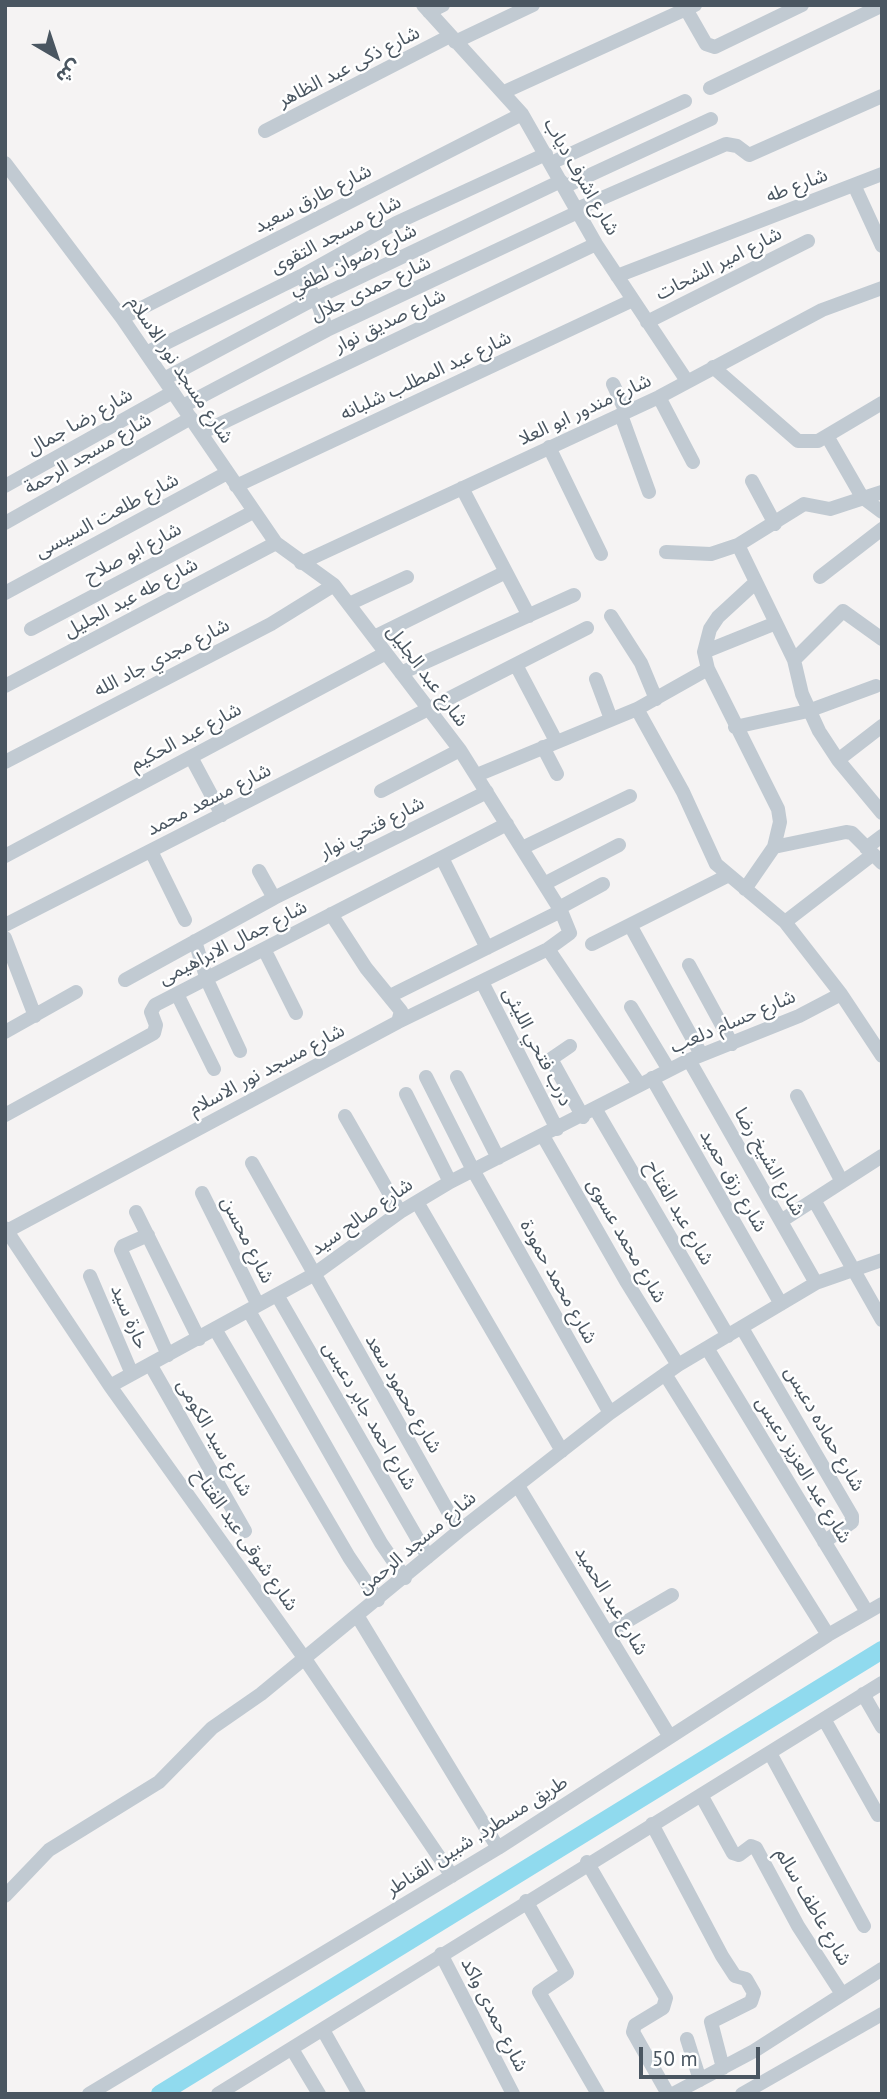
<!DOCTYPE html>
<meta charset="utf-8">
<style>
body{margin:0}
#map{position:relative;width:887px;height:2099px;overflow:hidden;background:#f5f3f3;font-family:"PT Sans","Noto Sans Arabic",sans-serif}
canvas{display:block}
.frame{position:absolute;inset:0;border:7px solid #4a5661;pointer-events:none}
.north{position:absolute;left:21px;top:21px;width:70px;height:70px;-webkit-text-stroke:5px #fff;paint-order:stroke;rotate:141deg;font-size:19px;font-weight:700;line-height:28px;text-align:center;color:#4a5661}
.north::after{content:'';display:block;margin:auto;width:24px;height:32px;background:#4a5661;clip-path:polygon(50% 0,100% 100%,50% 72%,0 100%)}
.scale{position:absolute;left:639px;top:2047px;width:121px;height:32px;box-sizing:border-box;border:4px solid #4a5661;border-top:0;padding-left:9px;font-size:21px;line-height:24px;white-space:nowrap;color:#4a5661;-webkit-text-stroke:5px #fff;paint-order:stroke}
</style>
<div id="map">
<canvas width="887" height="2099"></canvas>
<div class="frame"></div>
<div class="north">ش</div>
<div class="scale">50 m</div>
</div>
<script>
const context = document.querySelector('canvas').getContext('2d');
context.lineJoin = 'round';
function toPath(rows) {
  const path = new Path2D();
  for (const r of rows) {
    path.moveTo(r[0], r[1]);
    for (let i = 2; i < r.length; i += 2) path.lineTo(r[i], r[i + 1]);
  }
  return path;
}
function strokePath(path, color, width, dash) {
  context.strokeStyle = color;
  context.lineWidth = width;
  context.lineCap = dash ? 'butt' : 'round';
  context.setLineDash(dash || []);
  context.stroke(path);
}
function drawText(font, color, halo, rows, align = 'center') {
  context.font = font + ' "PT Sans","Noto Sans Arabic",sans-serif';
  context.lineWidth = 5;
  context.setLineDash([]);
  context.textBaseline = 'middle';
  context.strokeStyle = halo;
  context.fillStyle = color;
  for (const [text, x, y, turn = 0] of rows) {
    context.save();
    context.translate(x, y);
    context.rotate((+turn || 0) * Math.PI / 180);
    context.textAlign = isNaN(turn) ? turn : align;
    if (halo) context.strokeText(text, 0, 0);
    context.fillText(text, 0, 0);
    context.restore();
  }
}
strokePath(toPath([
 [160,2094,882,1650]
]), '#90daee', 18);
strokePath(toPath([
 [423,5,522,114,596,244,687,381],
 [686,9,706,44,715,47,802,5],
 [429,12,443,5],
 [455,42,533,5],
 [710,88,881,6],
 [504,92,695,5],
 [265,131,450,36],
 [5,163,122,318,276,543,334,585,460,750,561,911,570,933,548,949,398,1022,7,1231],
 [551,163,685,101],
 [854,185,882,246],
 [564,187,711,119],
 [577,209,726,144,737,146,749,155,882,96],
 [301,276,316,298,327,330],
 [617,276,882,174],
 [122,318,522,114],
 [647,322,808,241],
 [146,353,301,276,396,223,546,154],
 [713,367,798,441,818,441,882,403],
 [164,379,316,298,561,181],
 [613,384,626,412],
 [659,397,693,462],
 [183,406,327,330,578,212],
 [621,415,649,492],
 [201,433,596,244],
 [827,436,862,497,882,512],
 [549,447,601,554],
 [752,481,775,524],
 [5,486,173,392],
 [236,486,633,300],
 [462,488,529,616],
 [5,523,191,418],
 [738,545,794,660,802,694,819,731,838,760,882,813],
 [666,552,711,554,738,545,804,504,830,509,882,492],
 [301,563,659,397,822,310,882,288],
 [820,577,882,529],
 [5,593,227,473],
 [349,604,407,577],
 [611,616,641,663,656,699],
 [31,629,253,512],
 [374,637,506,572],
 [704,652,776,623],
 [794,660,843,611,882,639],
 [516,665,556,741],
 [708,669,778,809,780,822,774,847,745,889],
 [401,673,574,595],
 [596,679,611,719],
 [5,686,276,543],
 [637,709,683,792,716,864,785,922,841,994,882,1056],
 [735,727,808,711,876,686],
 [543,747,557,774],
 [191,757,222,815],
 [838,760,882,726],
 [5,762,271,624,334,585],
 [477,775,637,709,708,669,704,652,710,629,718,617,756,582],
 [381,791,460,750],
 [774,847,846,832,852,833,882,863],
 [522,848,630,796],
 [866,848,882,836],
 [151,851,185,920],
 [5,856,386,653],
 [442,858,487,948],
 [259,871,274,898],
 [544,884,619,845],
 [559,908,603,884],
 [331,914,366,968,401,1011,398,1022],
 [785,922,872,855],
 [5,925,587,628],
 [630,925,701,1054],
 [5,938,35,1016],
 [195,941,207,980,240,1051],
 [592,944,727,876],
 [264,949,296,1013],
 [548,949,639,1084],
 [689,965,732,1044],
 [125,980,274,898,487,792],
 [482,982,557,1129],
 [177,994,214,1069],
 [390,996,561,911],
 [631,1007,669,1070],
 [5,1032,76,992],
 [570,1046,551,1059,583,1117],
 [689,1060,816,1283],
 [426,1077,473,1170,610,1413],
 [457,1077,498,1158],
 [652,1078,781,1304],
 [406,1094,450,1182],
 [797,1096,842,1182],
 [596,1110,728,1336],
 [5,1115,154,1033,156,1025,151,1012,155,1005,507,824],
 [345,1116,400,1212],
 [543,1136,626,1281,678,1365],
 [252,1163,459,1531],
 [202,1193,258,1305],
 [814,1200,882,1320],
 [417,1202,562,1451],
 [136,1212,199,1339],
 [781,1221,882,1156],
 [5,1228,110,1386,305,1659,452,1876],
 [148,1235,123,1246,121,1250,168,1355],
 [90,1276,132,1374],
 [277,1295,428,1557],
 [249,1311,381,1543,405,1578],
 [742,1328,852,1516,852,1522,824,1542],
 [215,1329,349,1557,378,1600],
 [707,1348,867,1612],
 [150,1364,245,1531],
 [665,1374,828,1635],
 [110,1386,313,1275,400,1212,450,1182,689,1060,799,1016,841,994],
 [518,1486,670,1737],
 [358,1617,498,1848],
 [607,1633,672,1595],
 [863,1694,882,1727],
 [824,1719,878,1815],
 [770,1753,864,1926],
 [701,1795,733,1853,739,1855,751,1846,756,1848,798,1926,842,1994],
 [652,1824,722,1956,735,1976,746,1979,754,1993,751,2002,711,2022,723,2068],
 [587,1862,666,1998,663,2008,635,2025,633,2032,668,2094],
 [5,1896,49,1850,159,1782,212,1728,261,1694,459,1531,610,1413,678,1365,816,1283,882,1260],
 [526,1901,567,1973,539,1992,598,2094],
 [441,1954,513,2094],
 [323,2030,359,2094],
 [687,2039,700,2080],
 [292,2049,319,2094],
 [89,2094,498,1848,828,1635,882,1604],
 [218,2094,882,1683],
 [673,2094,754,2051,882,1969],
 [742,2094,882,2014]
]), '#c1cad2', 14);
drawText('19px', '#4a5661', '#fff', [
 ["شارع ذكى عبد الظاهر",349,67,-27],
 ["شارع اشرف دياب",581,177,60],
 ["شارع طه",797,186,-21],
 ["شارع طارق سعيد",313,199,-27],
 ["شارع مسجد التقوى",336,235,-28],
 ["شارع رضوان لطفي",353,260,-26],
 ["شارع امير الشحات",719,264,-27],
 ["شارع حمدى جلال",371,289,-25],
 ["شارع صديق نوار",390,321,-26],
 ["شارع مسجد نور الاسلام",180,370,56],
 ["شارع عبد المطلب شلبانه",426,376,-25],
 ["شارع مندور ابو العلا",585,410,-25],
 ["شارع رضا جمال",80,422,-29],
 ["شارع مسجد الرحمة",88,454,-30],
 ["شارع طلعت السيسى",107,516,-28],
 ["شارع ابو صلاح",133,553,-28],
 ["شارع طه عبد الجليل",131,598,-28],
 ["شارع مجدي جاد الله",162,658,-27],
 ["شارع عبد الجليل",427,676,53],
 ["شارع عبد الحكيم",186,737,-28],
 ["شارع مسعد محمد",209,800,-27],
 ["شارع فتحي نوار",372,828,-27],
 ["شارع جمال الابراهيمى",233,943,-27],
 ["شارع حسام دلعب",733,1022,-23],
 ["درب فتحي الليثى",537,1047,63],
 ["شارع مسجد نور الاسلام",267,1070,-28],
 ["شارع الشيخ رضا",769,1162,60],
 ["شارع رزق حميد",733,1181,60],
 ["شارع عبد الفتاح",679,1213,60],
 ["شارع صالح سيد",362,1217,-35],
 ["شارع محسن",247,1240,63],
 ["شارع محمد عسوى",626,1241,60],
 ["شارع محمد حمودة",558,1282,61],
 ["حارة سيد",129,1317,67],
 ["شارع محمود سعد",403,1394,60],
 ["شارع احمد جابر دعبس",369,1416,60],
 ["شارع حماده دعبس",824,1429,60],
 ["شارع سيد الكومى",214,1438,60],
 ["شارع عبد العزيز دعبس",803,1470,59],
 ["شارع شوقى عبد الفتاح",245,1540,55],
 ["شارع مسجد الرحمن",417,1543,-40],
 ["شارع عبد الحميد",611,1601,59],
 ["طريق مسطرد, شبين القناطر",477,1836,-32],
 ["شارع عاطف سالم",813,1907,60],
 ["شارع حمدى واكد",494,2015,63]
]);
</script>
